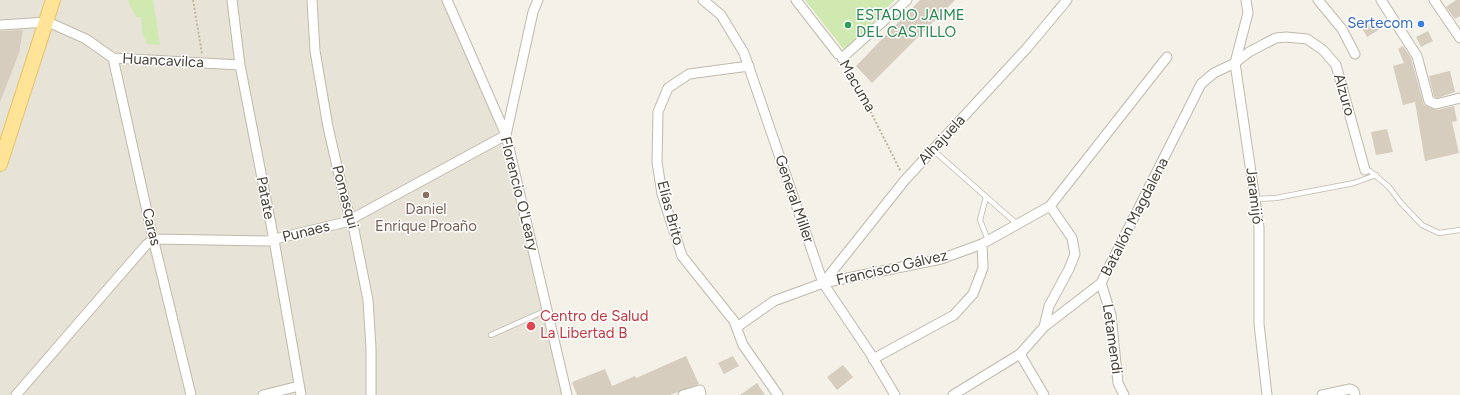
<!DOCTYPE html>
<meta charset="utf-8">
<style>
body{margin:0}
canvas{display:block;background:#f4f1e9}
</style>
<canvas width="1460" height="395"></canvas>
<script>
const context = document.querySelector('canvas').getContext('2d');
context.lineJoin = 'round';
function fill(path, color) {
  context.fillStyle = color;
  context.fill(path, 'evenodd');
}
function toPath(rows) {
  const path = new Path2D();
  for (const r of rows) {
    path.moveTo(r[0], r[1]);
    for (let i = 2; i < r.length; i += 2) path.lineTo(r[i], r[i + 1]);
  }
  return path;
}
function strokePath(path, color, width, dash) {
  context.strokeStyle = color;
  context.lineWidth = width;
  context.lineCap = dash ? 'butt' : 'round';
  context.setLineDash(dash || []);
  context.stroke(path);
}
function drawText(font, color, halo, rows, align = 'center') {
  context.font = font + ' Figtree,sans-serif';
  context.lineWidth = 3;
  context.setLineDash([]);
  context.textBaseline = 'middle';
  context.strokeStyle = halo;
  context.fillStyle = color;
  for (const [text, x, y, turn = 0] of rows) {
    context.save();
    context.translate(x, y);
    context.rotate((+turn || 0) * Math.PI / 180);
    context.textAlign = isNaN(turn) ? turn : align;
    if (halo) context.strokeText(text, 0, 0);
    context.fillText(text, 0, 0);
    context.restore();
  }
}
fill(toPath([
 [0,0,447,0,492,110,567,395,0,395]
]), '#e8e3d7');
fill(toPath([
 [127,0,153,0,160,45,147,44,142,32,141,17,136,17],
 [805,0,895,0,845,51]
]), '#cfe9b1');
fill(toPath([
 [920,0,955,0,872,83,856,66],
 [1456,0,1460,0,1460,16,1455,19,1446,7],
 [1376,21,1380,29,1367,37,1362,28],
 [23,30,19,53,0,102,0,31],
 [1428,31,1433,41,1421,47,1416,37],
 [1403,46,1411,58,1424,105,1437,110,1454,106,1457,121,1452,122,1459,153,1425,161,1415,102,1403,105,1393,66,1404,63,1398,49],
 [1450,71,1455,92,1437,98,1434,97,1429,76],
 [1387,129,1393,152,1376,155,1371,132],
 [686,356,699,384,670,395,577,395,572,382,605,369,612,386,635,376,636,378],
 [733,356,739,366,724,374,718,363],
 [843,365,853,377,837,390,827,377],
 [757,383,765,395,740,395]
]), '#d6cdbe');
const service = toPath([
 [933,150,1017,224],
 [1365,170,1370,171,1389,187,1401,203,1422,225,1439,233,1460,230],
 [986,197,980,220,988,240],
 [1255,199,1276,198,1354,183,1376,175],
 [491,335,547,310]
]);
const minor = toPath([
 [232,0,240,65,274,240,301,395],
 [312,0,315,51,328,127,345,201,353,225,368,300,371,348,371,395],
 [447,0,506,135,567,395],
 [703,0,721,15,744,53,823,283,870,353,895,395],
 [796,0,838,54],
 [1246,0,1248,13,1235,63,1259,227,1259,324,1267,395],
 [1318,0,1342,29,1355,54],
 [1381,0,1417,56,1429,101,1436,104,1460,98],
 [1434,0,1460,38],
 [0,25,48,22,86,39,113,58,240,65],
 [113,58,152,234,191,395],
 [842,58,907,0],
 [749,66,689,74,668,88,658,112,657,162,662,194,682,256,734,321,743,345,778,395],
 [823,283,905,180,1027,48,1067,0],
 [1101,283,1111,315,1118,383,1124,395],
 [737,327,774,301,823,283,941,259,982,244,1050,206,1167,57],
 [1044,327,1049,306,1069,269,1075,254,1072,238,1050,206],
 [1020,354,1044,395],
 [873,359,954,315,973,294,983,268,982,244],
 [16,395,146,245,154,239,267,241,346,222,506,135,533,12,538,0],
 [263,395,299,386],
 [683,395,700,390,701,395],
 [953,395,1020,354,1044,327,1101,283,1201,84,1214,73,1235,63,1249,52,1266,43,1276,38,1286,37,1307,39,1323,50,1336,65,1365,170],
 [1322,395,1350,389,1354,391,1355,395]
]);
const primary = toPath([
 [0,164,53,0]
]);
strokePath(service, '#c0b9ab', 6);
strokePath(minor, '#c0b9ab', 11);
strokePath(primary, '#e5c266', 16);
strokePath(toPath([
 [193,0,202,54],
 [847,65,901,172]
]), '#c2b69c', 2, [2, 2]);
strokePath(service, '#fff', 4.5);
strokePath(minor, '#fff', 9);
strokePath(primary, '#ffe497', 14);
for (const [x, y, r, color] of [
 [1421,24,4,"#3f7fe0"],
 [848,25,4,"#2e9e5b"],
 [426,195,4,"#8d6e63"],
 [531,326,5,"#e0444e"]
]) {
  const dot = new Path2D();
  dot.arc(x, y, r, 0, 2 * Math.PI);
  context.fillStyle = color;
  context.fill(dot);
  strokePath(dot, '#fff', 1.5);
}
drawText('15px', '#27864d', '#fff', [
 ["ESTADIO JAIME",856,16],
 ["DEL CASTILLO",856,33]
], 'left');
drawText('15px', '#366cbe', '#fff', [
 ["Sertecom",1413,24]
], 'right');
drawText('15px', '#484237', '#fff', [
 ["Huancavilca",163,61,3],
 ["Macuma",857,86,60],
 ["Alzuro",1344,95,74],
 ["Alhajuela",942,140,-47],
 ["Florencio O'Leary",519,194,76],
 ["Jaramijó",1254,196,83],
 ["Pomasqui",345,197,75],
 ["Patate",265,198,79],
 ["General Miller",794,199,71],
 ["Elías Brito",670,213,75],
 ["Batallón Magdalena",1135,217,-63],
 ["Caras",151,227,76],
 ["Punaes",306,232,-14],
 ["Francisco Gálvez",892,268,-13],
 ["Letamendi",1112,339,82]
]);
drawText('15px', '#785e54', '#fff', [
 ["Daniel",426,210],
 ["Enrique Proaño",426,227]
]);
drawText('15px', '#be3a42', '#fff', [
 ["Centro de Salud",540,317],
 ["La Libertad B",540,334]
], 'left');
</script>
